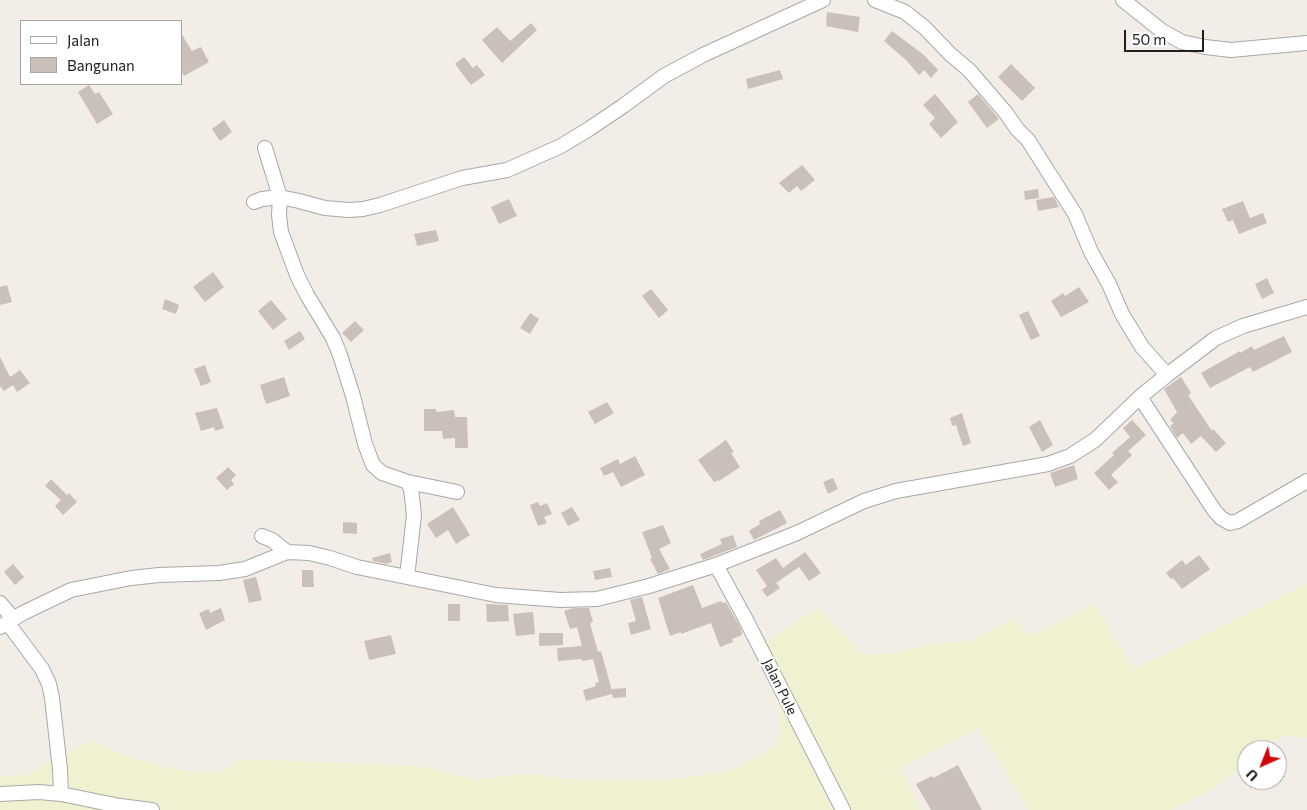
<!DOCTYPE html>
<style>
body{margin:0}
#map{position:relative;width:1307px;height:810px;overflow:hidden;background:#f2ede6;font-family:Commissioner,sans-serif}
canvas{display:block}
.legend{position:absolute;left:20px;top:20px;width:162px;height:65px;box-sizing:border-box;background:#fff;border:1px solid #a6a6a6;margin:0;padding:6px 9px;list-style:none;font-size:15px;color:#212121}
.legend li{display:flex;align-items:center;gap:10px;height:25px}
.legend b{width:25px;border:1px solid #a6a6a6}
.north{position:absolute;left:1237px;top:740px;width:50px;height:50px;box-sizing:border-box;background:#fff;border:1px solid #a6a6a6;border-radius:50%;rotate:224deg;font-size:14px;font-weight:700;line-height:20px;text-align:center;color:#212121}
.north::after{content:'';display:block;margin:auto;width:18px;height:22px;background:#d10009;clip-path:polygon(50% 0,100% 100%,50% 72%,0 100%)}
.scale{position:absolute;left:1124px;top:30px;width:80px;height:22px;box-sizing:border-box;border:2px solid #212121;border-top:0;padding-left:6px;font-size:15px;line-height:18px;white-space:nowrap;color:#212121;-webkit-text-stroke:4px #fff;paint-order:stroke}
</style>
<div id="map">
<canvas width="1307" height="810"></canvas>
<ul class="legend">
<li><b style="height:6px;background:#fff"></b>Jalan</li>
<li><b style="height:14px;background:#cac0b9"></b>Bangunan</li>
</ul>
<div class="north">U</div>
<div class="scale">50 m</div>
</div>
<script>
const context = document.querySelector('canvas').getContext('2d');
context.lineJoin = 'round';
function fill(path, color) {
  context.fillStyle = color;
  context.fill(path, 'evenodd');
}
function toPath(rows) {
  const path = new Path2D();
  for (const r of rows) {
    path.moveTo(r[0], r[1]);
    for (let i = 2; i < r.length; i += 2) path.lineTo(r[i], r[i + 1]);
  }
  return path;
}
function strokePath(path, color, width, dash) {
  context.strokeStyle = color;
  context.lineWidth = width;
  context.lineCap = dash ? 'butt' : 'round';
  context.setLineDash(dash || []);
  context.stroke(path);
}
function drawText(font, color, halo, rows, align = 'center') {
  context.font = font + ' Commissioner,sans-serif';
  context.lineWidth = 4.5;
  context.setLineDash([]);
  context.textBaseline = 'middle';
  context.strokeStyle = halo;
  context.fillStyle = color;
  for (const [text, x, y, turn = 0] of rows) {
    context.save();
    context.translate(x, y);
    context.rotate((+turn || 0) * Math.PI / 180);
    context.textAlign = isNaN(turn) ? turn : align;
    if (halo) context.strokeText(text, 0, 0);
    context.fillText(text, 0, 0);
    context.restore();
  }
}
fill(toPath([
 [1307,583,1307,739,1292,735,1273,740,1258,750,1247,750,1247,760,1229,777,1213,789,1172,810,1029,810,978,728,901,768,921,810,0,810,0,777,26,775,92,740,122,754,169,768,179,770,221,773,241,759,420,766,478,780,520,774,542,775,564,779,666,780,731,770,771,749,781,734,778,701,756,647,818,608,863,655,888,654,931,644,970,641,1013,618,1031,635,1094,604,1134,669]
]), '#f0f1d1');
fill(toPath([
 [827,12,860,17,858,32,826,26],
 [531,23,537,30,502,63,482,40,497,27,510,41],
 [892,31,924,55,938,70,931,78,924,70,919,75,906,60,884,41],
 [181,33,192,51,201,47,209,62,184,76,181,70],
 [464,57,473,68,477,65,485,75,471,85,455,64],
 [1011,64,1035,88,1022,101,998,77],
 [780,70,783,79,748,89,746,79],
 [89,85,95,94,99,92,113,114,97,124,78,92],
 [935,94,958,122,941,138,929,124,935,118,923,105],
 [978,94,999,119,987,128,968,102],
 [224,120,232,132,220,141,212,129],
 [802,165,815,180,801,191,797,186,789,193,779,183],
 [1038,189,1039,198,1025,200,1024,191],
 [1054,197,1059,207,1038,211,1036,200],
 [509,199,517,216,499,224,491,207],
 [1243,201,1250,218,1263,213,1267,223,1239,234,1233,220,1228,222,1222,209],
 [436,230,439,241,417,246,414,234],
 [213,272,224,287,205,302,193,287],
 [1267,278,1274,293,1262,299,1255,284],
 [7,285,12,302,0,305,0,287],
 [1079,287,1089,302,1061,317,1051,301,1063,293,1065,296],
 [651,289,668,310,659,318,642,296],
 [165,299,179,305,176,314,162,309],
 [271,300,287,319,273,330,258,311],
 [1028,311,1040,336,1031,340,1019,315],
 [530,313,539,319,530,334,520,328],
 [355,321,364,330,351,342,342,333],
 [300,331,305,339,289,350,284,341],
 [1284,336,1292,352,1253,372,1250,367,1210,388,1201,373,1240,351,1240,353,1252,346,1254,350],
 [0,357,10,377,20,370,30,383,17,392,13,385,4,391,0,386],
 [205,365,211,382,201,386,194,369],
 [284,377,290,396,266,404,260,385],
 [1181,377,1191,393,1188,395,1212,431,1213,429,1226,443,1216,452,1201,436,1191,444,1183,433,1177,438,1170,426,1174,423,1170,420,1177,412,1164,389],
 [607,402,614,413,595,424,588,412],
 [217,408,224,428,215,431,214,427,201,431,195,413],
 [424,409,436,409,436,412,454,410,455,417,467,417,468,448,455,448,455,438,443,439,442,431,424,431],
 [962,413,971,443,963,446,956,425,952,426,950,418],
 [1040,420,1053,445,1042,452,1029,427],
 [1132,420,1146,435,1128,451,1132,455,1111,475,1118,482,1109,490,1094,473,1114,455,1112,453,1130,437,1123,428],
 [726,440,734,452,731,453,740,467,719,481,719,480,714,482,698,460],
 [635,456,645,475,621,487,613,472,604,476,600,468,618,459,620,464],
 [1074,465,1078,479,1055,487,1050,473],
 [228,467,236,475,231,480,234,484,227,490,216,478],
 [833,478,838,489,828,494,823,482],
 [51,479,67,495,69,493,77,502,63,515,55,506,61,500,45,486],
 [538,502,540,506,547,503,552,514,544,517,547,523,538,526,530,505],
 [453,507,470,535,456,544,448,530,436,538,427,524],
 [572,507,580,520,568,526,561,513],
 [780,510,787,523,754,540,749,531,760,524,759,521],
 [343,522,357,523,357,534,343,533],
 [663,525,671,543,659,549,670,569,658,574,650,559,652,558,642,532],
 [733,535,737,547,703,560,700,554,722,544,720,539],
 [805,552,821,573,809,581,799,567,776,583,780,588,767,597,762,590,767,586,756,570,776,558,783,568],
 [390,553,392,562,386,564,373,561,372,558],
 [1199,555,1210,569,1182,589,1173,578,1171,579,1166,573,1182,560,1186,565],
 [13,564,24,577,15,585,4,572],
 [610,568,612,577,595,580,593,571],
 [302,570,313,570,314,587,302,587],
 [256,577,262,600,249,603,243,580],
 [693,585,702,608,721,601,722,603,726,602,741,629,742,635,732,639,733,642,720,647,711,623,681,634,681,632,670,636,658,598],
 [642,597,651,629,631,635,628,623,636,621,630,600],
 [448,604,460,604,460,621,448,621],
 [486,604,508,605,509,621,487,622],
 [221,608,225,620,206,630,199,613,209,609,210,613],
 [573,608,589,608,593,622,590,623,598,652,601,651,612,691,612,689,626,688,626,697,613,698,612,694,586,701,583,690,596,686,595,683,599,682,593,659,582,661,582,659,558,661,557,648,582,646,577,627,570,629,564,611],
 [533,612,535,634,516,636,513,614],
 [539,633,563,633,563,645,539,646],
 [391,635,396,654,369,660,364,641],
 [958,765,982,810,931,810,916,784,932,776,933,778]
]), '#cac0b9');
const minor = toPath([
 [875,0,905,12,925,28,950,54,969,70,1006,113,1017,129,1028,140,1075,214,1091,252,1109,284,1122,314,1142,347,1167,375,1216,338,1243,326,1307,307],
 [1123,0,1162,31,1182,42,1205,47,1231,50,1307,43],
 [265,148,280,197,279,215,281,232,297,275,307,295,333,338,340,355,353,396,365,444,373,465,382,473,408,482,411,489,414,515,407,577],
 [254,202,262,199,280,197,299,201,325,208,349,210,363,209,380,205,462,178,507,170,561,146,589,129,623,106,664,76,703,55,823,0],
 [1140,397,1214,510,1221,518,1230,523,1238,521,1307,481],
 [408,482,457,492],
 [262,536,272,540,287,552],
 [716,565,744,616,843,810],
 [0,603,13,618],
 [7,622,42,669,49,684,52,698,60,769,61,794],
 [0,627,23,613,71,590,131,578,159,575,219,573,245,569,287,552,309,553,330,558,357,567,496,595,560,600,597,599,649,586,716,565,797,533,864,501,896,491,1048,464,1070,456,1095,440,1140,397,1167,375],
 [0,794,39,792,61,794,120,806,152,810]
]);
strokePath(minor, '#a8a8a8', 16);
strokePath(minor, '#fff', 14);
drawText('14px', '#212121', '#fff', [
 ["Jalan Pule",780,687,64]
]);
</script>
